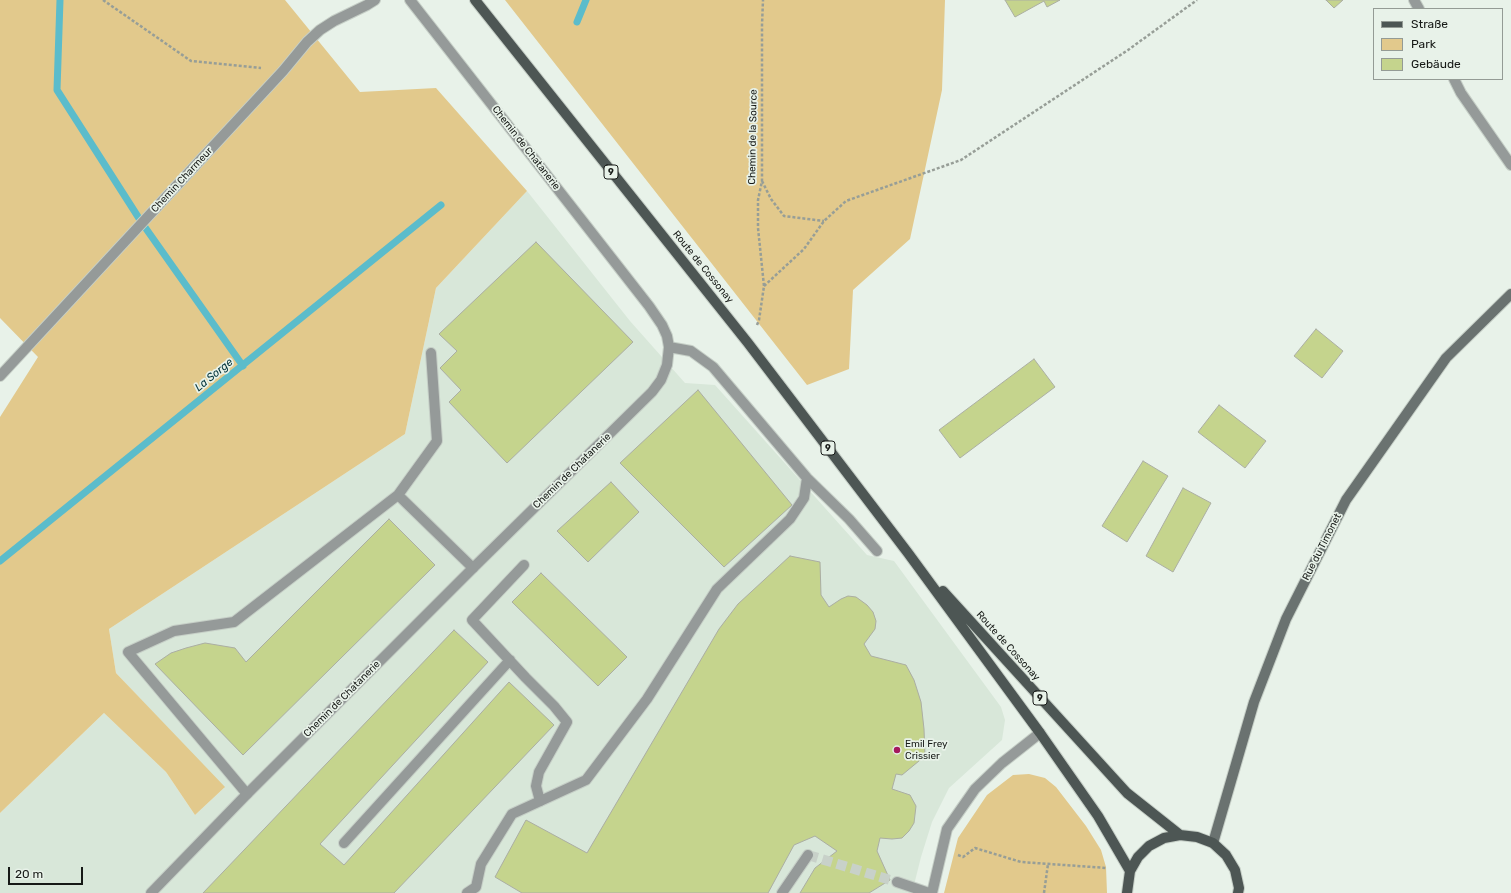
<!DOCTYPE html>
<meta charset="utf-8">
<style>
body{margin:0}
#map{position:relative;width:1511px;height:893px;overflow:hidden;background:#e8f2e9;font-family:Rubik,sans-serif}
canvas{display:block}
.legend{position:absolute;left:1373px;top:8px;width:130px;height:72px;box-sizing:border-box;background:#e8f2e9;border:1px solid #949b95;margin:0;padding:5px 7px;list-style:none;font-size:12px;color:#161916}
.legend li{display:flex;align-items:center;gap:8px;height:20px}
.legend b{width:20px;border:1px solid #949b95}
.scale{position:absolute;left:8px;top:867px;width:75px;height:18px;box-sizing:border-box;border:2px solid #161916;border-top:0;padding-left:5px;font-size:12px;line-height:14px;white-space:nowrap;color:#161916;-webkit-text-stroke:3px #e8f2e9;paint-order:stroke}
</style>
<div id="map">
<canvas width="1511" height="893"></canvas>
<ul class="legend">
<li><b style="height:5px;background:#4d5654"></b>Straße</li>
<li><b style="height:11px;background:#e2c98c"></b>Park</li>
<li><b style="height:11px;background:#c5d48d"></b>Gebäude</li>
</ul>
<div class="scale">20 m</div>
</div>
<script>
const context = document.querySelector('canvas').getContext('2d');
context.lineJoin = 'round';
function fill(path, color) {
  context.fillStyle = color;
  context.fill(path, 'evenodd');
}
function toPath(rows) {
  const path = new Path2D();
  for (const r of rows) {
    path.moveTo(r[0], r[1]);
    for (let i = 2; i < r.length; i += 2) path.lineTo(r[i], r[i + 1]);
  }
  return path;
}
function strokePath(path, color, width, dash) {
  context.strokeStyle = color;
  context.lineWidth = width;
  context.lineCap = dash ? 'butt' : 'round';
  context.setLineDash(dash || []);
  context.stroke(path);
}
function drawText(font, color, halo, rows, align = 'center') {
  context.font = font + ' Rubik,sans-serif';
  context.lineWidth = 3.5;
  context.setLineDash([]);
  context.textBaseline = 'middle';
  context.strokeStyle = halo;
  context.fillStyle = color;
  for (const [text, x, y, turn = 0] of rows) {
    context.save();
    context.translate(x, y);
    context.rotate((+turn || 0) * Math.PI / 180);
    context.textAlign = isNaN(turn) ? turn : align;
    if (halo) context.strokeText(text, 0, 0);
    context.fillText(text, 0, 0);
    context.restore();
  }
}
fill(toPath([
 [527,191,630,321,685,383,715,385,867,555,894,561,1001,707,1005,720,1002,740,949,788,932,822,921,857,912,893,0,893,0,813,104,713,166,772,195,815,224,788,116,673,109,629,405,434,436,288]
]), '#d8e7d9');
fill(toPath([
 [0,0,285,0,360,92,436,88,527,191,436,288,405,434,109,629,116,673,225,787,195,815,166,772,104,713,0,813,0,417,38,357,0,318],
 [505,0,945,0,942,90,910,239,853,290,849,369,807,385],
 [1029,774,1045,778,1056,787,1086,826,1101,850,1106,867,1107,893,944,893,958,838,987,795,1013,775]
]), '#e2c98c');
strokePath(toPath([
 [60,0,57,90,142,223,243,366],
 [577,22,586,0],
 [0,561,441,205]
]), '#5bbccb', 7);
const building = toPath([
 [1005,0,1060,0,1047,7,1044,1,1015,17,1005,0],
 [1326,0,1343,0,1334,8,1326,0],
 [536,242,633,342,507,463,449,402,461,390,440,368,457,351,439,334,536,242],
 [1316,329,1343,351,1322,378,1294,356,1316,329],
 [1034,359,1055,387,960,458,939,430,1034,359],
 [698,390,792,505,724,567,620,463,698,390],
 [1219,405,1266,441,1245,468,1198,432,1219,405],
 [1143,461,1168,476,1127,542,1102,526,1143,461],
 [611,482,639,512,588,562,557,531,611,482],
 [1183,488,1211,503,1173,572,1146,556,1183,488],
 [389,519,435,565,243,755,155,664,171,653,186,648,205,643,235,648,246,662,389,519],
 [790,556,820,562,821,595,829,607,841,599,848,596,856,597,867,605,873,612,876,621,875,629,864,644,871,656,906,665,914,680,921,702,924,729,925,756,902,775,896,774,892,789,910,795,916,806,914,823,909,831,902,838,892,839,880,838,877,851,890,880,869,893,800,893,815,868,837,851,815,836,794,845,768,893,522,893,495,877,526,820,587,853,719,629,738,604,790,556],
 [541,573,627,657,598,686,512,602,541,573],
 [454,630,488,662,320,844,344,865,509,682,554,725,394,893,203,893,454,630]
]);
fill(building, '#c5d48d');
strokePath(building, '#abaea3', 1);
strokePath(toPath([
 [808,855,897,882]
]), '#c8d1c9', 10, [10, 5]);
const lane = toPath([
 [398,495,473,568],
 [524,565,472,620,526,678,554,706,567,722,539,772,536,786,540,801],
 [247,794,128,652,174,631,234,622,398,495,437,441,431,353],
 [344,843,510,660],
 [782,893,808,855]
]);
const street = toPath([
 [1414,0,1419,9],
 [1454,79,1461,93,1511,165],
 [669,347,691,351,713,367,807,478,849,519,877,551],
 [0,376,283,71,307,42,320,30,334,21,367,5,375,0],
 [897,882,929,893],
 [151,893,247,794,473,568,652,392,661,380,667,365,669,347,667,336,662,325,649,306,410,0],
 [467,893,476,887,481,864,512,814,586,780,647,699,717,589,790,519,804,498,807,478],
 [932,893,947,829,975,789,1002,763,1040,733]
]);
const secondary = toPath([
 [1213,843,1254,702,1286,619,1346,500,1446,358,1511,294]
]);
const primary = toPath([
 [475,0,748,343,908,553,1040,733,1098,816,1130,871],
 [943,591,1127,793,1180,835],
 [1127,893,1130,871,1138,857,1149,846,1164,838,1180,835,1197,837,1213,843,1226,855,1235,870,1239,888,1238,893]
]);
strokePath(lane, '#c6cfc7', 12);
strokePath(street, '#c6cfc7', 12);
strokePath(secondary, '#c6cfc7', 12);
strokePath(primary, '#c6cfc7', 12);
strokePath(toPath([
 [103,0,191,61,261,68],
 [762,181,771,199,784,216,824,221],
 [764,286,804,249,824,221,846,201,961,160,1128,50,1197,0],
 [757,325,759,320,764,286,758,228,758,200,762,181,762,25,763,0],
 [958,855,963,857,975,848,1021,862,1107,868],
 [1044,893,1048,864]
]), '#979e97', 2.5, [3, 2]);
strokePath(lane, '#959a99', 10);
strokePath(street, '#959a99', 10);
strokePath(secondary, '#6a7270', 10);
strokePath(primary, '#4d5654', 10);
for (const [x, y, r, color] of [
 [897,750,4,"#a5195d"]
]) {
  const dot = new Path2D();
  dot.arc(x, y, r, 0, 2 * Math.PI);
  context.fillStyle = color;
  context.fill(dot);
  strokePath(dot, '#e8f2e9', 1.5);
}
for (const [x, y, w] of [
 [611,172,14],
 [828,448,14],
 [1040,698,14]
]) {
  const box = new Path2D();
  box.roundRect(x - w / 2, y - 7, w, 14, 3);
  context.fillStyle = '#e8f2e9';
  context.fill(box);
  strokePath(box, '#161916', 1);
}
drawText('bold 9px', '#161916', null, [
 ["9",611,172],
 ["9",828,448],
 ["9",1040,698]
]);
drawText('10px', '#161916', '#e8f2e9', [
 ["Chemin de la Source",753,137,-89],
 ["Chemin de Chatanerie",526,148,52],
 ["Chemin Charmeur",182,180,-47],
 ["Route de Cossonay",703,267,51],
 ["Chemin de Chatanerie",572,471,-44],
 ["Rue du Timonet",1322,547,-63],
 ["Route de Cossonay",1008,646,48],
 ["Chemin de Chatanerie",342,699,-45]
]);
drawText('10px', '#161916', '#e8f2e9', [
 ["Emil Frey",905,744],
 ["Crissier",905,756]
], 'left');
drawText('italic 11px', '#013239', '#e8f2e9', [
 ["La Sorge",214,375,-39]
]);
</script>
